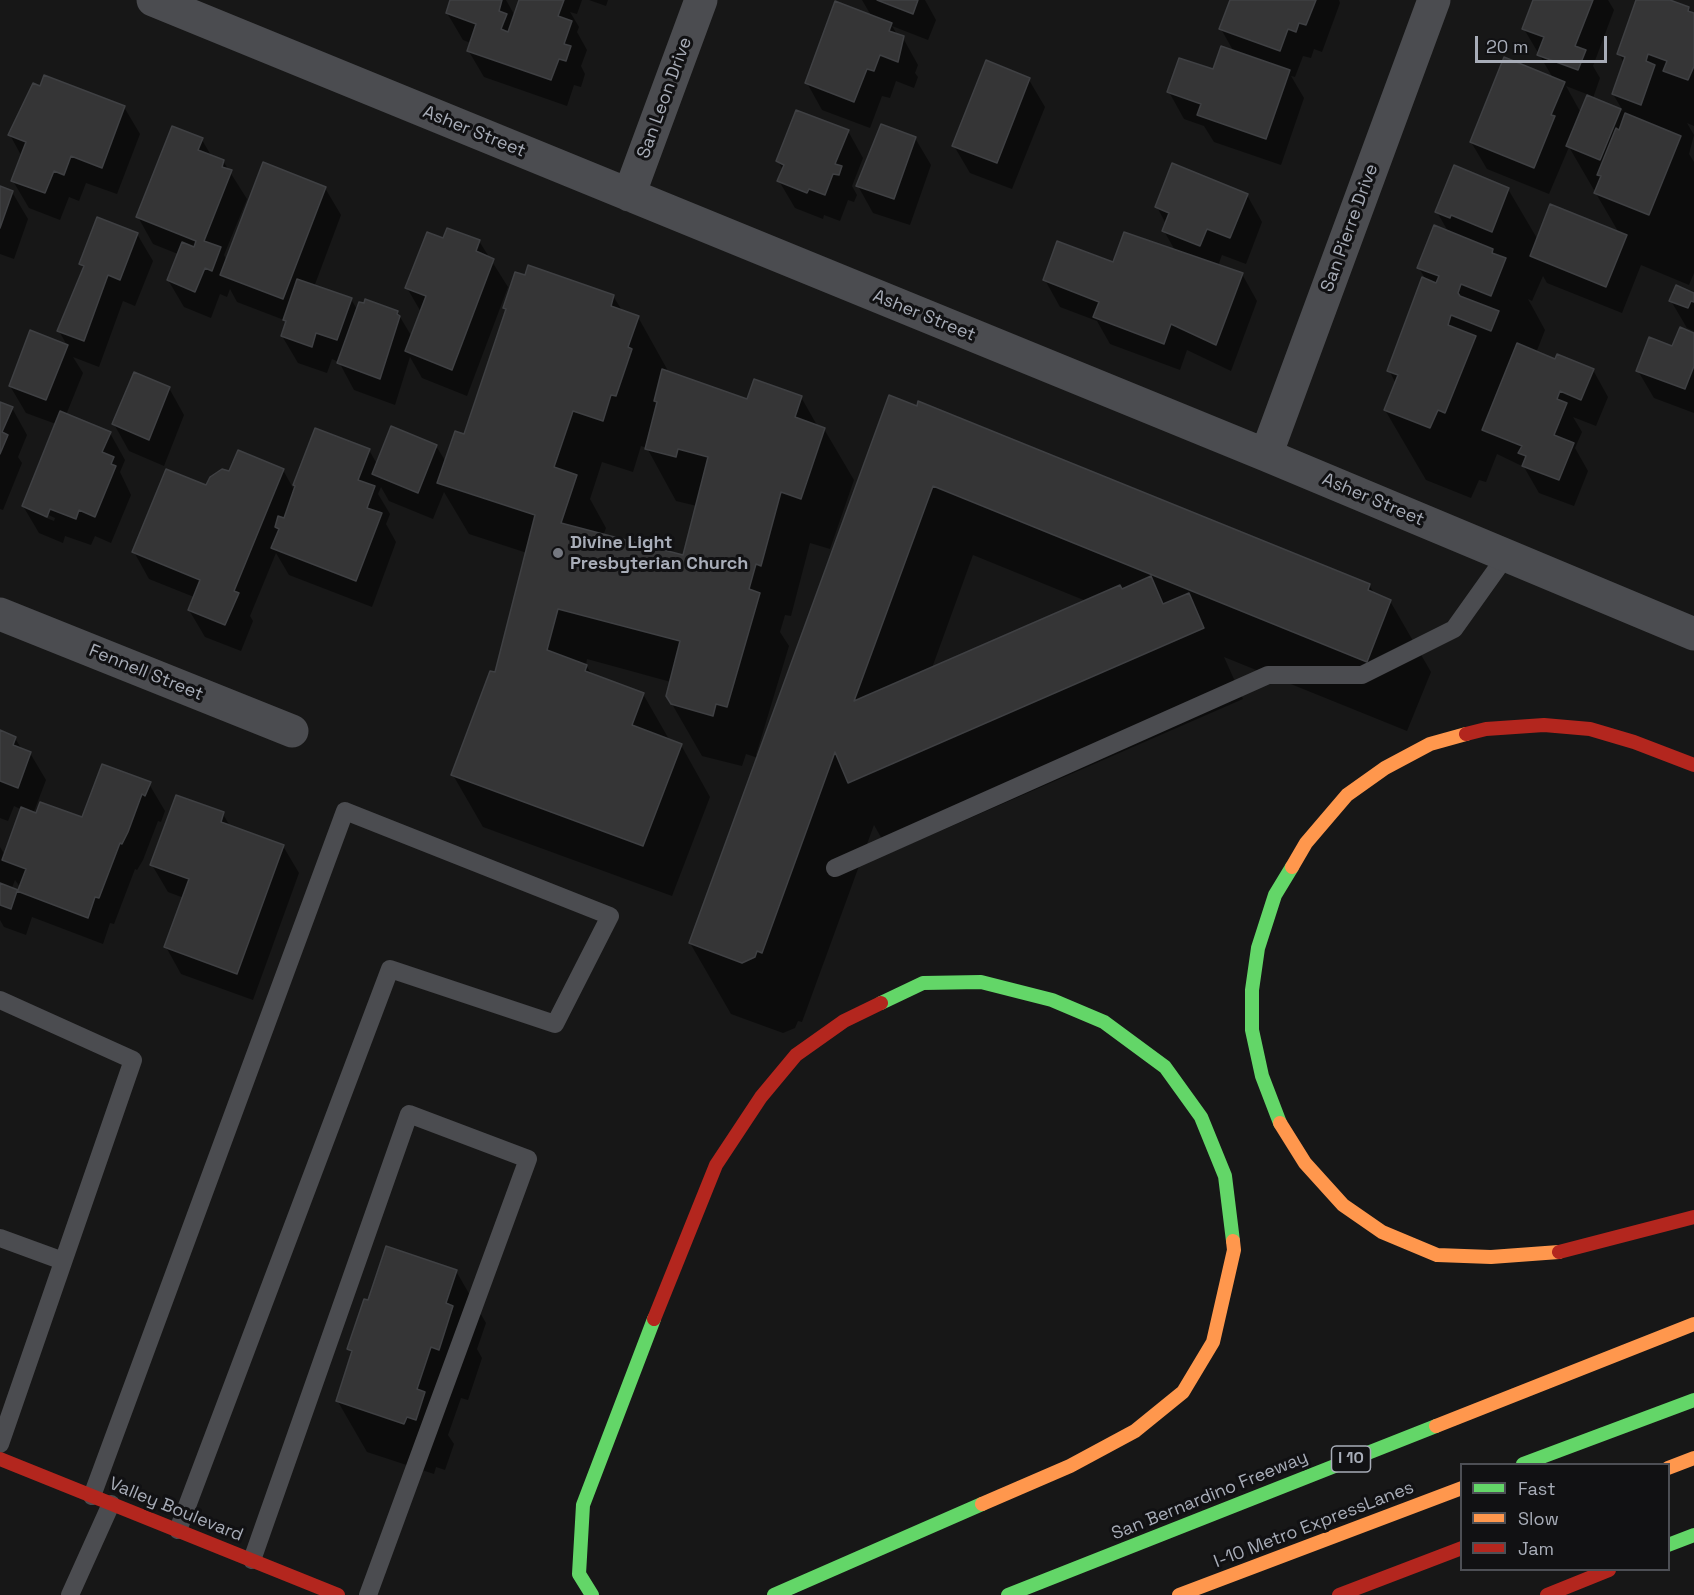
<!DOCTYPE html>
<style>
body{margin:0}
#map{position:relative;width:1694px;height:1595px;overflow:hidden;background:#171717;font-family:"Space Grotesk",sans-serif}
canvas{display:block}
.legend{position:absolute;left:1460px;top:1463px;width:210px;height:108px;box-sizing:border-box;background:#111113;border:2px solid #4d4f55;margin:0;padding:8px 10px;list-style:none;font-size:18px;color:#a8adb8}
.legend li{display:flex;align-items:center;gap:12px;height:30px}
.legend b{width:30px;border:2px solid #4d4f55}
.scale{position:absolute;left:1475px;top:36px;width:132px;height:27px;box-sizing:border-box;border:3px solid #a8adb8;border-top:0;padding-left:8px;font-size:18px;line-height:21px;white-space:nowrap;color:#a8adb8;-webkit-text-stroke:4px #111113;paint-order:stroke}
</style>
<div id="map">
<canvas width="1694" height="1595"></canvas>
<ul class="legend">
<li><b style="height:8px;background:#63d668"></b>Fast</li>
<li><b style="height:8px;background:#ff974d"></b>Slow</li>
<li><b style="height:8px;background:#b3261e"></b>Jam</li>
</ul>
<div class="scale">20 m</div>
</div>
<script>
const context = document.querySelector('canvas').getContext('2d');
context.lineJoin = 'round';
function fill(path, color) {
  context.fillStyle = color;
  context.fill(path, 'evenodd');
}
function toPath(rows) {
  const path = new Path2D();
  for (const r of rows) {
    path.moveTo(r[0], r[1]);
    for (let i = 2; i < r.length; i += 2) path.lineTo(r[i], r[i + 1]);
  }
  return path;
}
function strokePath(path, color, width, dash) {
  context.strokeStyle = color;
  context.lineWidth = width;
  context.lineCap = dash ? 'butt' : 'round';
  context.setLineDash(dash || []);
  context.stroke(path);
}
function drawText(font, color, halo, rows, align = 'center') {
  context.font = font + ' "Space Grotesk",sans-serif';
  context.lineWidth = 6;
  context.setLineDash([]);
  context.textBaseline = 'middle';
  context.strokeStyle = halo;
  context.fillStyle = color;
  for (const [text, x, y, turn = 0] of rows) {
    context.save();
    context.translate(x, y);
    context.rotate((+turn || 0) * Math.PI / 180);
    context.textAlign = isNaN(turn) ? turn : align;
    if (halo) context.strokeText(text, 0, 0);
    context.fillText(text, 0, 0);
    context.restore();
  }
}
fill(toPath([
 [452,0,506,0,515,16,521,0,582,0,577,14,570,12,579,27,577,32,587,50,581,66,585,74,581,87,574,85,567,106,484,77,468,50,471,43,463,40,447,13],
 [589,0,608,0,606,6],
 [862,0,925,0,936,20,928,40,892,26,898,36,903,38,918,65,915,73,918,77,914,88,896,81,890,98,882,96,870,128,822,110,807,83,872,17],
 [1230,0,1339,0,1340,3,1322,52,1314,49,1311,58,1303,56,1295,77,1291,76,1304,98,1281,165,1214,142,1204,126,1184,119,1169,92,1213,71,1234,52,1221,29],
 [1534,0,1608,0,1614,10,1593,66,1600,78,1593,98,1623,111,1613,94,1624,63,1619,54,1638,0,1659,0,1688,8,1694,15,1694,126,1687,123,1694,135,1689,154,1694,162,1694,273,1689,285,1641,265,1622,313,1547,283,1543,276,1532,301,1528,299,1545,330,1536,353,1593,370,1608,397,1596,426,1573,417,1582,432,1575,448,1588,471,1574,506,1539,493,1524,467,1497,454,1486,482,1479,480,1471,498,1426,480,1385,410,1396,384,1389,370,1426,280,1419,268,1449,233,1437,212,1508,189,1538,240,1619,233,1569,147,1549,194,1487,169,1471,142,1553,78,1524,29],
 [1566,86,1589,95,1581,113],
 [1029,80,1045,107,1012,189,970,173,954,146],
 [124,107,140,134,117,194,86,183,79,201,69,197,60,220,29,208,13,181,22,157,10,135],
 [848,131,863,158,852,186,857,195,854,202,848,200,840,221,824,215,823,219,795,208,779,181,783,170,778,161],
 [915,138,931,165,910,225,873,213,858,186],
 [202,140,212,157,223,161,247,199,224,255,227,261,325,188,341,215,314,287,351,299,358,311,397,312,412,337,421,312,407,288,444,240,479,241,508,287,467,396,422,378,410,357,395,405,354,390,339,362,332,359,327,373,298,363,282,336,287,323,284,320,237,302,230,289,227,297,220,294,211,318,184,307,168,280,178,254,153,244,138,217],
 [0,188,12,192,28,219,14,259,0,254],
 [1247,195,1262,222,1246,264,1222,255,1218,266,1242,274,1257,301,1231,371,1187,350,1180,370,1110,344,1097,321,1060,307,1045,280,1176,252,1164,231,1166,224,1157,207],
 [137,234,153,261,135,306,123,301,99,367,73,357,83,373,66,415,110,433,125,460,120,472,131,495,111,543,95,536,91,545,65,536,63,543,39,533,23,506,56,424,26,413,10,386,31,332,68,347,59,331,84,270,81,264],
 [44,513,55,518,54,521,44,517],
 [1694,294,1694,331,1687,328,1671,301],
 [613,296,623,312,638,317,667,369,666,372,748,401,801,397,818,427,824,429,854,480,830,549,810,543,791,616,785,615,780,632,789,646,756,755,759,756,890,397,1369,585,1375,595,1390,601,1431,672,1407,731,1224,657,1243,699,890,853,874,825,802,1022,798,1021,795,1028,783,1033,731,1014,690,943,758,758,746,754,742,766,702,756,672,704,671,682,587,659,586,665,592,675,643,694,670,741,681,745,710,797,672,896,483,827,453,775,496,674,527,553,469,534,444,492,433,519,389,501,381,487,378,494,390,514,386,524,396,542,372,607,289,575,276,553,250,616,253,621,241,651,205,637,189,610,194,597,149,579,134,552,206,487,230,473,283,470,293,488,316,430,369,450,377,464,436,446,446,462,465,436,507,312,505,308],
 [641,446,647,448,676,501,697,506,684,557,603,536,606,528,590,499,602,462,633,472],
 [973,555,1086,601,932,668],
 [1694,334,1694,413,1654,398,1638,371],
 [169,388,184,415,164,466,129,451,114,424],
 [0,403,12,408,27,435,18,457,22,463,3,510,0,509],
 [0,732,15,738,22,750,30,753,46,780,33,814,83,819,149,784,165,811,161,822,158,821,143,860,137,870,135,869,114,924,110,923,103,944,32,917,26,935,4,927,0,920,0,847,5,855,22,810,14,806,8,821,0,818],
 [15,880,20,887,18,893,11,890],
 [223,814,231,828,283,846,299,873,253,1000,181,974,166,947,184,898,168,892,152,865],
 [456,1271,486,1323,477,1349,482,1358,468,1400,461,1398,448,1435,454,1444,445,1470,436,1467,434,1474,367,1452,337,1400,352,1355,349,1349,369,1302]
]), '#0007');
const building = toPath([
 [450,0,502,0,499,11,507,14,501,29,508,32,519,0,564,0,558,16,572,21,564,44,571,46,566,61,559,59,551,80,467,51,476,24,446,13,450,0],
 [877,0,918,0,913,14,877,0],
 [1230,0,1316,0,1306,25,1299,23,1296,32,1288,29,1280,51,1219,29,1230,0],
 [1533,0,1593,0,1575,46,1586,50,1578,70,1537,55,1544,37,1522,29,1533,0],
 [1636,0,1670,0,1689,7,1688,11,1694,13,1694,66,1688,80,1663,71,1667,61,1648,54,1646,61,1655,65,1641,105,1612,94,1625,57,1617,54,1636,0],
 [835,1,892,23,889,31,904,36,898,62,880,55,874,71,867,69,854,102,805,83,835,1],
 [1221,46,1290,70,1266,139,1197,115,1201,104,1167,92,1179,58,1213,69,1221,46],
 [1504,57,1565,82,1551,115,1555,116,1534,168,1470,142,1504,57],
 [986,60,1030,78,997,163,952,146,986,60],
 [44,75,125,106,102,168,71,156,64,175,54,171,45,193,11,181,26,142,8,135,33,83,40,86,44,75],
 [1587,95,1621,109,1600,160,1566,146,1587,95],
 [796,110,849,130,835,164,842,166,839,175,833,174,825,195,809,189,807,193,777,181,784,165,776,161,796,110],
 [1625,113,1681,136,1649,215,1594,193,1601,176,1597,175,1616,128,1619,130,1625,113],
 [881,124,916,137,894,199,856,186,881,124],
 [172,126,203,138,198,150,224,160,222,167,232,170,204,241,221,247,212,271,205,268,195,292,167,280,182,242,194,247,196,241,136,217,172,126],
 [263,162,326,187,283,299,220,275,263,162],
 [1172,163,1248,194,1230,238,1207,229,1200,246,1162,231,1169,213,1155,207,1172,163],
 [1454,165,1509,188,1492,232,1451,215,1450,218,1435,212,1454,165],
 [0,186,13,191,0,228,0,186],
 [1550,204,1627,235,1606,287,1530,256,1550,204],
 [97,217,138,233,120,280,108,275,84,341,57,331,84,266,79,264,97,217],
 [1434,225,1493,249,1492,253,1506,258,1491,296,1461,284,1458,293,1460,296,1499,311,1491,331,1451,315,1448,325,1476,336,1445,413,1438,410,1430,428,1384,410,1398,375,1387,371,1422,277,1436,283,1439,276,1417,268,1434,225],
 [447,228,480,240,476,251,494,259,452,370,405,351,426,296,405,288,427,232,443,238,447,228],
 [1124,232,1243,273,1216,345,1171,324,1164,344,1093,317,1099,302,1043,280,1057,241,1113,262,1124,232],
 [528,265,614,295,611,306,639,316,628,347,632,349,616,396,611,395,603,421,573,411,554,467,577,475,561,523,683,555,708,457,678,449,676,457,645,449,657,402,654,401,662,369,747,399,754,379,802,396,795,417,825,428,801,499,781,492,761,566,756,564,749,589,760,593,727,707,716,704,713,716,671,704,666,696,680,641,558,609,547,650,587,665,585,671,644,693,632,725,682,744,643,846,451,775,490,671,495,672,535,515,437,483,455,431,464,434,506,309,503,308,515,272,525,275,528,265],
 [297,279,352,298,337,340,316,333,312,347,281,336,286,321,283,320,297,279],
 [1676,285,1694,293,1694,302,1691,301,1688,308,1669,301,1676,285],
 [365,299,398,311,397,314,400,316,380,379,337,363,359,302,364,303,365,299],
 [1680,327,1694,333,1694,366,1685,389,1636,371,1649,337,1672,346,1680,327],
 [30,330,68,345,46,400,9,386,30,330],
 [1517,343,1555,359,1557,354,1594,369,1581,400,1560,391,1557,399,1567,403,1554,435,1574,443,1559,480,1522,466,1526,456,1518,453,1522,446,1482,430,1517,343],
 [134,372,170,387,149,440,112,424,134,372],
 [889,395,917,406,918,401,1370,584,1368,590,1391,600,1367,662,933,486,854,701,1120,585,1122,589,1151,576,1163,604,1189,593,1204,628,848,783,835,752,762,953,757,951,755,957,742,963,689,943,889,395],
 [0,402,13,407,2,432,8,435,0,454,0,402],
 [60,411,111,432,102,452,114,457,111,464,116,466,95,517,79,510,76,519,50,509,47,517,22,506,60,411],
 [391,426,437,445,418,493,372,474,391,426],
 [315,428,370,449,358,480,375,486,367,508,382,513,356,581,271,548,279,529,275,527,278,516,284,518,295,486,293,485,315,428],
 [238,450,284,469,234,591,239,593,225,625,188,610,200,580,132,552,166,469,206,485,210,477,222,469,229,471,238,450],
 [0,730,16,737,13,745,31,752,18,788,0,781,0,730],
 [102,764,151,782,145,796,142,794,128,832,122,844,120,843,99,898,95,897,88,918,17,891,11,909,0,905,0,883,18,890,26,869,2,860,21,807,36,813,40,802,82,817,102,764],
 [176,795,224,812,221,822,284,845,237,974,164,947,189,879,150,865,176,795],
 [386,1246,457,1270,446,1303,453,1306,439,1350,431,1347,417,1389,425,1392,416,1420,407,1417,404,1424,336,1401,352,1351,347,1349,364,1299,368,1300,386,1246]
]);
fill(building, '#353536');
strokePath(building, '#3f4043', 1.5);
strokePath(toPath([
 [835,868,1268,675,1362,675,1454,629,1506,556],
 [0,1000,133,1060,0,1444],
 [0,1238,63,1261],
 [92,1496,345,811,610,916,555,1024,390,969,178,1530],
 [252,1560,409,1114,528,1159,368,1595],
 [70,1595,111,1504]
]), '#4b4c50', 18);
strokePath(toPath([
 [153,0,1266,455,1694,634],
 [629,195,701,0],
 [1266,455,1434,0],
 [0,614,292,731]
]), '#4b4c50', 33);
strokePath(toPath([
 [881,1003,923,983,981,982,1052,1000,1104,1022,1165,1067,1201,1117,1225,1176,1233,1241],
 [1280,1123,1262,1076,1252,1030,1252,990,1258,948,1275,895,1292,867],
 [1523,1464,1694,1400],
 [1668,1545,1694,1535],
 [592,1595,579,1574,583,1505,654,1319],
 [774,1595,982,1504],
 [1008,1595,1436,1426]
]), '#63d668', 14);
strokePath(toPath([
 [1292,867,1306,843,1347,795,1385,768,1430,744,1466,734],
 [1280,1123,1305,1163,1343,1205,1382,1232,1437,1255,1491,1257,1559,1252],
 [1436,1426,1694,1324],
 [1668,1468,1694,1458],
 [982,1504,1070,1466,1135,1431,1183,1392,1213,1342,1234,1250,1233,1241],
 [1179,1595,1462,1488]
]), '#ff974d', 14);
strokePath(toPath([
 [1466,734,1486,729,1544,725,1590,729,1634,742,1694,765],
 [1559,1252,1694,1217],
 [654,1319,716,1165,761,1097,796,1055,844,1021,881,1003],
 [0,1459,338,1595],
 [1339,1595,1462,1548],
 [1547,1595,1609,1570]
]), '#b3261e', 14);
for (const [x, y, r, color] of [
 [558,553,6,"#757880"]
]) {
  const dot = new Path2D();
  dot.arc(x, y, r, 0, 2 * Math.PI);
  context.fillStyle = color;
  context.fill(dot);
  strokePath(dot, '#111113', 2);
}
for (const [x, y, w] of [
 [1351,1459,39]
]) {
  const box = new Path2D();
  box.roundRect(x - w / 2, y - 13, w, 26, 4.5);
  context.fillStyle = '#111113';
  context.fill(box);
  strokePath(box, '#a8adb8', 1.5);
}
drawText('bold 16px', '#a8adb8', null, [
 ["I 10",1351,1459]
]);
drawText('18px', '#a8adb8', '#111113', [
 ["San Leon Drive",665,98,-70],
 ["Asher Street",474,132,22],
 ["San Pierre Drive",1350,228,-70],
 ["Asher Street",924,316,22],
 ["Asher Street",1373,500,23],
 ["Fennell Street",146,673,22],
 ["San Bernardino Freeway",1210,1496,-22],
 ["Valley Boulevard",176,1510,22],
 ["I-10 Metro ExpressLanes",1314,1525,-21]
]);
drawText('bold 18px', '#a8adb8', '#111113', [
 ["Divine Light",570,543],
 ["Presbyterian Church",570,564]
], 'left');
</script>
